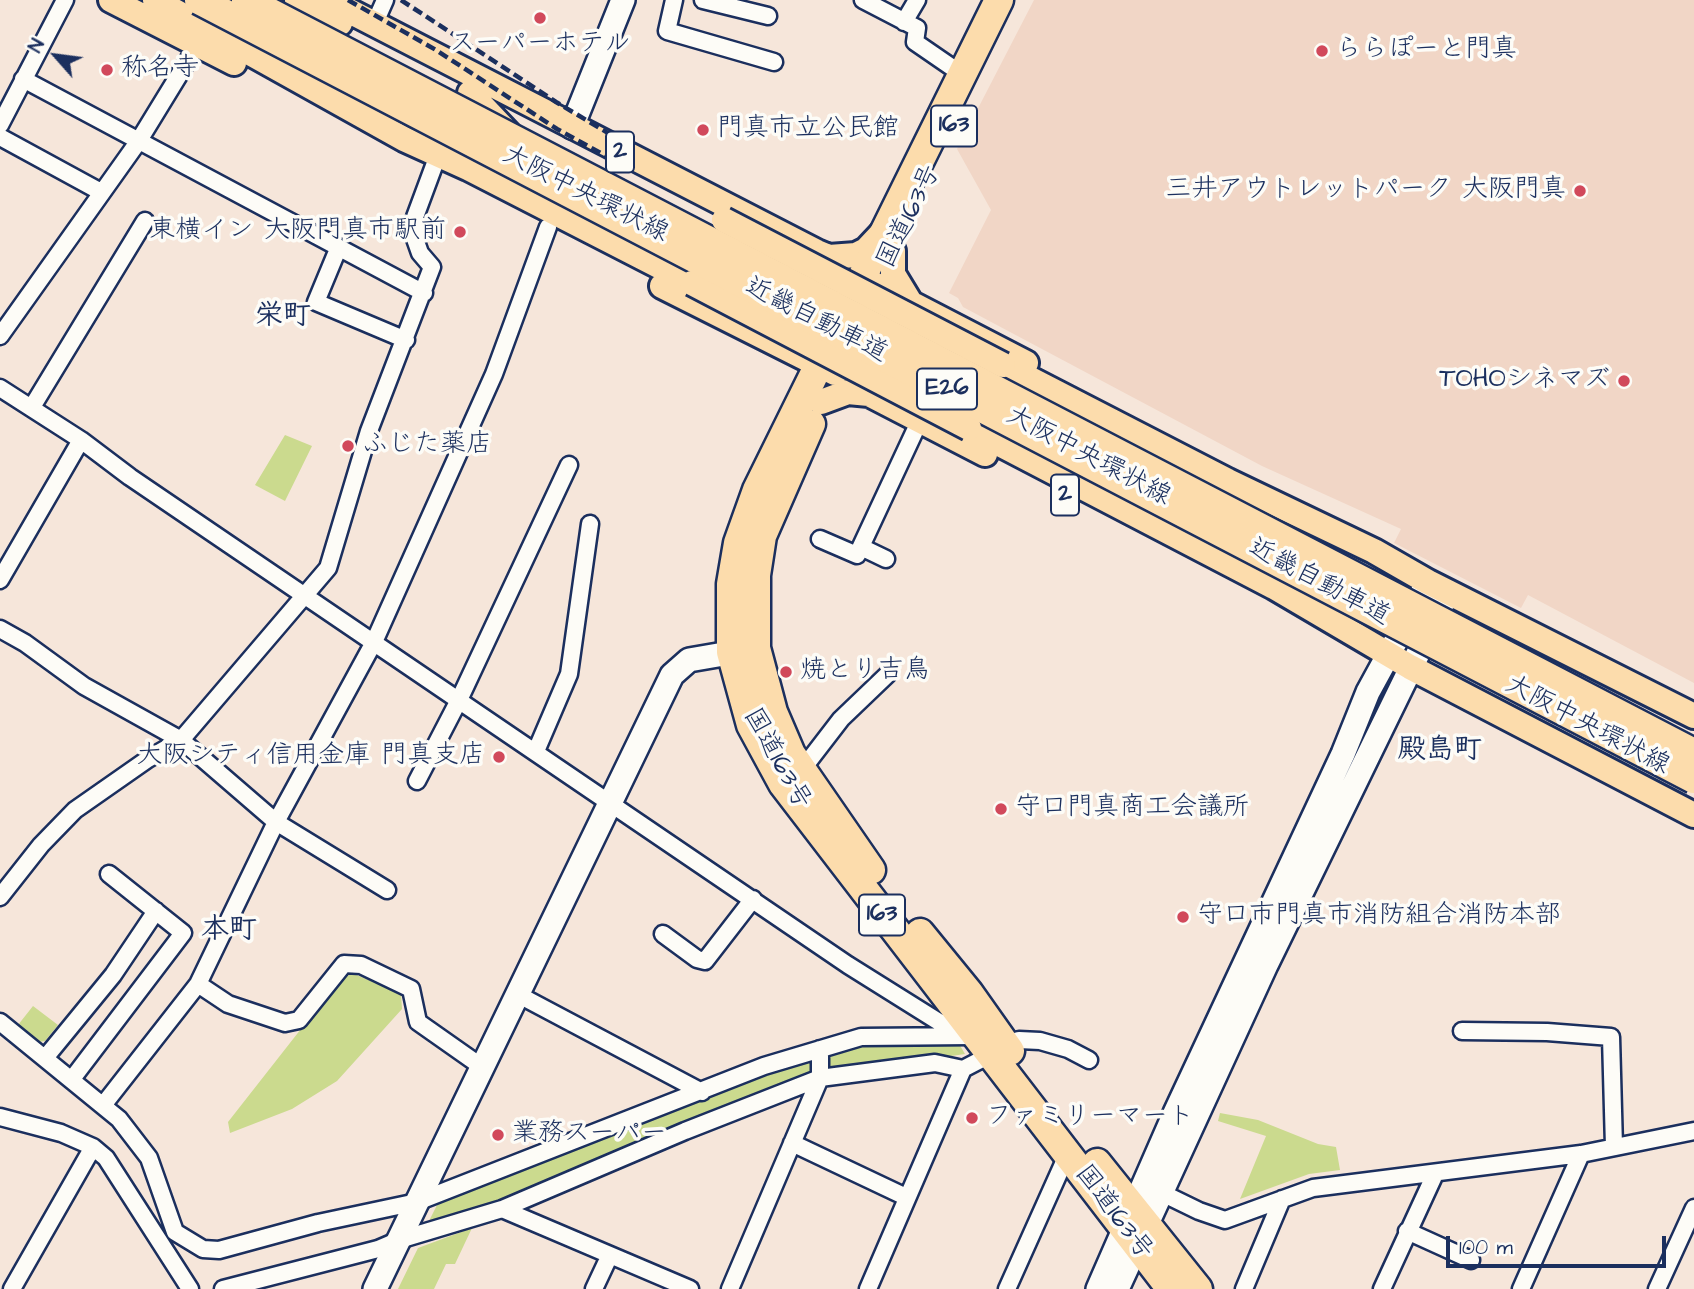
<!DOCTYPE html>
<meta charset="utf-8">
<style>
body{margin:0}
#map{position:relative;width:1694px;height:1289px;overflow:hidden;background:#f6e6da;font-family:"Architects Daughter",sans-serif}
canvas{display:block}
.north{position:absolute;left:21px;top:21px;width:70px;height:70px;-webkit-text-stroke:5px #fdfcf7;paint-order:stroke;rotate:298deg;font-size:19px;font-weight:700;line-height:28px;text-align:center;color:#1b2f5e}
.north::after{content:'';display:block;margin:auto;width:24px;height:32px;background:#1b2f5e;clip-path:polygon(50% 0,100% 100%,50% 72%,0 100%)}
.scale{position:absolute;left:1446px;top:1236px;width:220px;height:32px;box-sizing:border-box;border:4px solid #1b2f5e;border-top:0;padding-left:9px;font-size:21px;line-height:24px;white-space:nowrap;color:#1b2f5e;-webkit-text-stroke:5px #fdfcf7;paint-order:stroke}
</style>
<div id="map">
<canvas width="1694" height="1289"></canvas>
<div class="north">N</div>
<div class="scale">100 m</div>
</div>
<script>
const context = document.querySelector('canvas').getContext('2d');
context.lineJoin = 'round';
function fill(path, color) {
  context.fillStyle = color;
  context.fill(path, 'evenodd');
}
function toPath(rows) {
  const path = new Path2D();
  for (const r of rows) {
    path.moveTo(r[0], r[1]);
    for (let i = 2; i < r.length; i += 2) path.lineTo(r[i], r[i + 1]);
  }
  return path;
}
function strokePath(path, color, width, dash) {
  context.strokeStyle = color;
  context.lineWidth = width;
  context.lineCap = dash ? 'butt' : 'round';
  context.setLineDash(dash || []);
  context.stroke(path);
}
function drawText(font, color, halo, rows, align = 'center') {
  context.font = font + ' "Architects Daughter","Klee One",sans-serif';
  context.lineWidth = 7;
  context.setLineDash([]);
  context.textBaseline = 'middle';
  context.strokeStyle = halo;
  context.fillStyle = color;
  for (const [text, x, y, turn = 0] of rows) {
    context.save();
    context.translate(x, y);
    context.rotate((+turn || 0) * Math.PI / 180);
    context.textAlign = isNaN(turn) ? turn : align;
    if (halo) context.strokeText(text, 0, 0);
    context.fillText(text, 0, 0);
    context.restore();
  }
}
fill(toPath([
 [1034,0,1694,0,1694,683,1528,595,1521,608,1394,543,1401,529,1262,466,963,307,958,298,949,293,991,210,957,149]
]), '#f1d6c6');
fill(toPath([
 [285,435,312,446,285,501,255,485],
 [352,973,401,994,402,1009,337,1081,292,1109,230,1133,228,1122,337,983],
 [33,1006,58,1025,45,1041,39,1042,18,1025],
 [862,1041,958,1042,965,1054,821,1075,681,1122,499,1204,426,1227,439,1201,735,1084],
 [1220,1113,1258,1120,1318,1144,1336,1147,1340,1170,1309,1174,1240,1199,1266,1136,1218,1121],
 [472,1228,455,1264,446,1264,434,1289,398,1289,418,1248]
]), '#cbda8e');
const street = toPath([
 [674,0,667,31,774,62],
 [703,0,768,16],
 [863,0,917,28,915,42,963,75],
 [904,22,917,0],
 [374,25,385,0],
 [23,79,424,293],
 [0,125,65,0],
 [0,137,101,192],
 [338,249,316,302,406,340],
 [0,336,138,142,198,44],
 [0,388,81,440,130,477,848,965,939,1022,971,1032],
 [32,407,145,221],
 [820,539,857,555,920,420],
 [861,547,886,559],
 [0,580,81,440],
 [0,629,25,643,84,686,181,740,276,822,387,890],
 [536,751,569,674,590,524],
 [801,771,841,719,888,674],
 [417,781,459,700,569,465],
 [0,897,41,845,75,810,148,759,181,740,328,568,369,431,432,267,420,253,414,236,415,217,438,155],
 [663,934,697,959,705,961,753,899],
 [198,984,228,1004,285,1023,299,1020,344,964,361,965,411,989,418,1022,482,1067],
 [517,994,702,1092],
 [0,1022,119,1119,149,1158,175,1232,203,1249,219,1250,318,1223,417,1202,764,1066,861,1037,971,1036],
 [1462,1031,1547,1032,1611,1037,1614,1147],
 [1005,1044,1019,1040,1040,1041,1068,1049,1089,1060],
 [45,1058,113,975,156,911],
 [72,1079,183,933,109,874],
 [104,1104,198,984,276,822,374,642,494,374,548,227],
 [0,1117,61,1133,93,1147,106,1158,190,1289],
 [792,1143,906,1197],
 [1162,1193,1199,1211,1225,1220,1313,1188,1581,1154,1694,1131],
 [502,1209,690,1289],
 [1407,1231,1471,1260],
 [12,1289,93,1147],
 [223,1289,378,1249,399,1240,502,1209,685,1131,820,1078,935,1063,963,1069,990,1055],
 [594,1289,609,1257],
 [730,1289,820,1078,820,1049],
 [868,1289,963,1069],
 [1007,1289,1068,1153],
 [1244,1289,1282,1199],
 [1382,1289,1435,1174],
 [1521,1289,1581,1154],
 [1657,1289,1694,1208]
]);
const secondary = toPath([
 [572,127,623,0],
 [375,1289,672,675,689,660,747,650],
 [1098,1289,1175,1113,1343,754,1368,692,1428,582],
 [1117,1289,1266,965,1448,592]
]);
const primary = toPath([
 [111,0,234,63],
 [155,0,404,139,468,168,692,283],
 [297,0,340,23],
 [328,0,817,252,829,257,856,255,866,250,882,233],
 [470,93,508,133],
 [893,251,893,274,910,302],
 [862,278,1026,363],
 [662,286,835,373],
 [1003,365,1228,481,1374,551,1428,582,1694,716],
 [821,402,848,392,869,394,985,454],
 [969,428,1274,587,1410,667,1694,815],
 [1225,539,1274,587]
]);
const highway = toPath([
 [999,0,757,490,738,543,731,584,731,652,751,725,783,784,1171,1289],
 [811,424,762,536,756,575,756,648,773,712,791,754,871,870],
 [920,933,969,993,1010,1051],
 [1097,1163,1198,1289]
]);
strokePath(street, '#1b2f5e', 21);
strokePath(secondary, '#1b2f5e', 28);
strokePath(primary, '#1b2f5e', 30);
strokePath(highway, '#1b2f5e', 33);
strokePath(street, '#fdfcf7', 16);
strokePath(secondary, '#fdfcf7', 23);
strokePath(primary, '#fcdcac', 24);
strokePath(highway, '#fcdcac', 28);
strokePath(toPath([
 [348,0,436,50,557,129,617,162],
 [401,0,556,102,628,145]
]), '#1b2f5e', 4.5, [10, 5]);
const primaryBridge = toPath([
 [724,220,1003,365],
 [692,283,969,428]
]);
const highwayBridge = toPath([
 [199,0,1694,779],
 [246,0,1694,753]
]);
strokePath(primaryBridge, '#1b2f5e', 30, []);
strokePath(highwayBridge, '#1b2f5e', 33, []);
strokePath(primaryBridge, '#fcdcac', 24);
strokePath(highwayBridge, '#fcdcac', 28);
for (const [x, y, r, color] of [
 [540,18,7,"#d1495b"],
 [1322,51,7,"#d1495b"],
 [107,70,7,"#d1495b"],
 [703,130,7,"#d1495b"],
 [1580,191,7,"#d1495b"],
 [460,232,7,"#d1495b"],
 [1624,381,7,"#d1495b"],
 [348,446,7,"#d1495b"],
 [786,672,7,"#d1495b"],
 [499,757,7,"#d1495b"],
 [1001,809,7,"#d1495b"],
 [1183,917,7,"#d1495b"],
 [972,1118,7,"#d1495b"],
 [498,1135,7,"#d1495b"]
]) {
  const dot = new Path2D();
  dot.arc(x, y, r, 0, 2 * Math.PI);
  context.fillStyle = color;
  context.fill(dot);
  strokePath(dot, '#fdfcf7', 2.5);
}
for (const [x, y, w] of [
 [954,126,46],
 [620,152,28],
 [947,389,60],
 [1065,495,28],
 [882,915,46]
]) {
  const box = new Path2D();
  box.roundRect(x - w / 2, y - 20.5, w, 41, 5);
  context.fillStyle = '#fdfcf7';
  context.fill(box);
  strokePath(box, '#1b2f5e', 2);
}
drawText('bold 24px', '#1b2f5e', null, [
 ["163",954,126],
 ["2",620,152],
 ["E26",947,389],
 ["2",1065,495],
 ["163",882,915]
]);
drawText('26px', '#1b2f5e', '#fdfcf7', [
 ["スーパーホテル",540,45,"center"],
 ["ららぽーと門真",1336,51],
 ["称名寺",121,70],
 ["門真市立公民館",717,130],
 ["三井アウトレットパーク 大阪門真",1566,191,"right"],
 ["東横イン 大阪門真市駅前",446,232,"right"],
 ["TOHOシネマズ",1610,381,"right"],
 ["ふじた薬店",362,446],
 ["焼とり吉鳥",800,672],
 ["大阪シティ信用金庫 門真支店",485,757,"right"],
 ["守口門真商工会議所",1015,809],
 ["守口市門真市消防組合消防本部",1197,917],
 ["ファミリーマート",986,1118],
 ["業務スーパー",512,1135]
], 'left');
drawText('26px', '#1b2f5e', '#fdfcf7', [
 ["大阪中央環状線",585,195,27],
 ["国道163号",910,217,-64],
 ["近畿自動車道",816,321,27],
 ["大阪中央環状線",1088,457,28],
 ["近畿自動車道",1319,583,28],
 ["大阪中央環状線",1587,726,28],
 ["国道163号",776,759,61],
 ["国道163号",1113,1213,53]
]);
drawText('bold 28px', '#1b2f5e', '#fdfcf7', [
 ["栄町",283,317],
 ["殿島町",1440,751],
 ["本町",229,931]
]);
</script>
